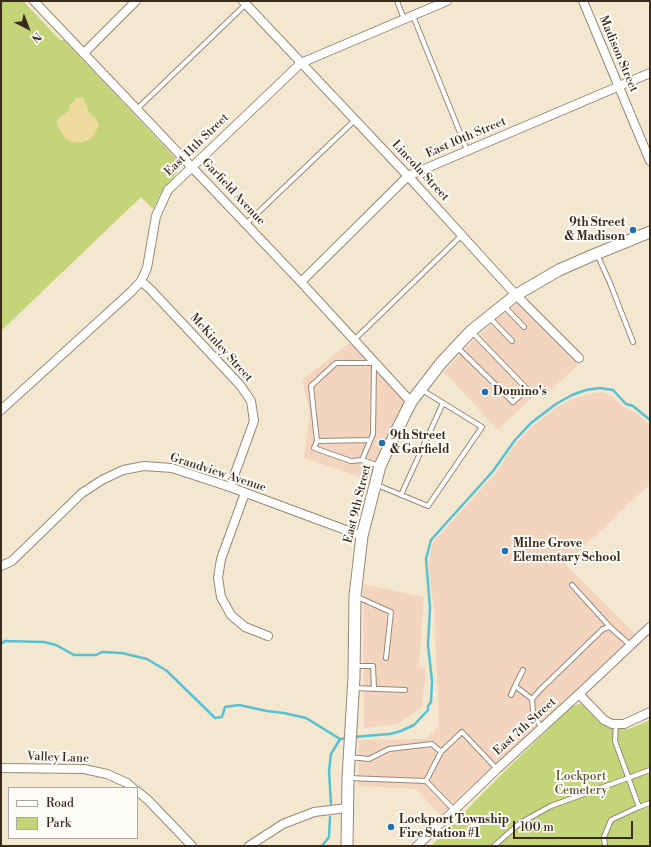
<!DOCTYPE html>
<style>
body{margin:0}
#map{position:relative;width:651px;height:847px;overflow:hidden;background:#f4e7d0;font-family:"Libre Bodoni",serif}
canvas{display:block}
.frame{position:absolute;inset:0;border:2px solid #3b2a1e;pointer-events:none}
.legend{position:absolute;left:8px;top:787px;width:130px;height:52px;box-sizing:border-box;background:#fdfcf7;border:1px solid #afa8a0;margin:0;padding:5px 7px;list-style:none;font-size:12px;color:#3b2a1e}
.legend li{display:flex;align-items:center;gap:8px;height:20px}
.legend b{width:20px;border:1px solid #afa8a0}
.north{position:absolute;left:8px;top:8px;width:40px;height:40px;-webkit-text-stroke:3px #fdfcf7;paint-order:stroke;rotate:138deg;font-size:11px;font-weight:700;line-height:16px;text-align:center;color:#3b2a1e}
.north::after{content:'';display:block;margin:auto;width:14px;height:18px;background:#3b2a1e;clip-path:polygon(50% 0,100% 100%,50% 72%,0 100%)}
.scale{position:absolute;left:513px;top:821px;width:120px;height:18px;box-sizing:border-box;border:2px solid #3b2a1e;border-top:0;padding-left:5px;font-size:12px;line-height:14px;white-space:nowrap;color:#3b2a1e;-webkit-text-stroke:3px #fdfcf7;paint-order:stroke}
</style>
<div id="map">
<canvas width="651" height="847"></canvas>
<div class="frame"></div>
<ul class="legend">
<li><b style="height:5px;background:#fff"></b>Road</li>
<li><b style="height:11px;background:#c3d578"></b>Park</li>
</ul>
<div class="north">N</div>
<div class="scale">100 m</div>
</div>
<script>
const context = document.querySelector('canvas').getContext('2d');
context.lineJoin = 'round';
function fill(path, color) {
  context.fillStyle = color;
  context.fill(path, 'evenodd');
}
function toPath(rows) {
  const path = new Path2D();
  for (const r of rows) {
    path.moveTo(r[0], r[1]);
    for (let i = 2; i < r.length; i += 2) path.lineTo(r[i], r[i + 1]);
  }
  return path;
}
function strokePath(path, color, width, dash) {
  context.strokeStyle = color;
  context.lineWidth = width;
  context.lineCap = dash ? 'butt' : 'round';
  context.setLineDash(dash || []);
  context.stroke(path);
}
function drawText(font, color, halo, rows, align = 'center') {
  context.font = font + ' "Libre Bodoni",serif';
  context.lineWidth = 4;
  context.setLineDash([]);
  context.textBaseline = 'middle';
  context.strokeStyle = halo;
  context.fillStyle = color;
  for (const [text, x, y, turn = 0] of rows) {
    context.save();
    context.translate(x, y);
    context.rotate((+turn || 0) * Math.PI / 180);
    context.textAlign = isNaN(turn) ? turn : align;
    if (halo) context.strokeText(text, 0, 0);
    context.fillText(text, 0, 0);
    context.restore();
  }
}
fill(toPath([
 [525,298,584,360,547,393,542,388,498,430,444,372,468,346,494,322],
 [352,341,408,404,373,481,304,458,310,414,302,380],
 [602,392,611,395,623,407,634,411,650,425,650,484,565,564,636,635,536,729,443,818,416,789,358,786,359,740,426,739,439,726,434,607,430,583,429,561,433,542,495,474,515,444,531,427,558,406,580,396],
 [363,584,424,597,419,667,426,668,422,707,398,724,364,728]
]), '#f3d4bf');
fill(toPath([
 [1,1,23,1,60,40,64,40,177,160,180,167,176,174,161,193,153,209,141,197,1,331],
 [579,704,583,705,599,722,609,728,629,729,650,720,650,846,431,846,497,779,572,706]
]), '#c3d578');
fill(toPath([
 [75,98,84,98,84,102,87,105,88,112,96,119,99,125,94,135,89,140,80,143,72,142,65,138,57,125,57,120,69,110,70,104,75,101]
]), '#eeda9e');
strokePath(toPath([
 [1,644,5,641,44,642,56,645,74,655,96,655,102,652,122,653,147,659,167,671,215,718,222,717,225,707,239,705,267,711,284,713,306,718,340,739,348,738],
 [353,737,390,734,401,731,414,725,428,710,428,706,431,702,432,681,428,645,430,608,426,559,431,540,493,471,515,440,531,423,556,404,572,395,586,390,600,388,613,390,626,404,633,406,650,420],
 [331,804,329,771,331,754,340,739],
 [322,846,329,837,330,817]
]), '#57c1d2', 2.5);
const service = toPath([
 [397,1,404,19],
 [413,16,467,150],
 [137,109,246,4],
 [246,224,355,120],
 [597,254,610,283,633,342],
 [504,306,524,327],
 [489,317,512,341],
 [354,340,462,235],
 [457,347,513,402,527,389,472,332],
 [317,441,370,440],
 [362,460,351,461,314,448,317,441,311,386,336,363,374,363,373,434,362,460,379,466],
 [377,485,428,506,482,427,422,390],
 [401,495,443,403],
 [572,585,610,627],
 [355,596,391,612,386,658],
 [355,666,373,666,374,689],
 [523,670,515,686,532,699],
 [354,688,405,690],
 [511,695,515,686],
 [541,728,533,711,532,699,540,690,603,629,610,627,630,645],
 [349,757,369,759,389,749,432,744,441,752],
 [348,778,426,781],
 [639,807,650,803],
 [454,810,426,781,441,752,462,732,497,769],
 [494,846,520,823,551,806,650,770],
 [605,846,604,837,611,820,639,807,615,741,616,724]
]);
const minor = toPath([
 [34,1,301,282,411,402],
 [243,1,408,176,516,295,579,358],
 [583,1,650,161],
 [84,53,136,1],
 [141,281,151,290,240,385,251,401,254,421,230,487],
 [301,282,408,176,650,73],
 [1,410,132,291,141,281,147,268,156,216,168,190,301,63,447,1],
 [245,493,221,559,218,578,221,597,231,615,245,627,268,636],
 [1,566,12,561,82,493,102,480,123,470,144,466,172,468,230,487,362,536],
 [579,694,604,720,612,724,624,724,650,712],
 [1,768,84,769,107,774,127,783,133,788],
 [137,791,148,800,192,846],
 [249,846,283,824,314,812,347,808],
 [417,846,497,769,579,694,650,627]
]);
const secondary = toPath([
 [347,846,348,778,354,677,355,596,362,536,380,466,397,430,411,402,441,363,471,331,516,295,559,270,591,256,650,232]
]);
strokePath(service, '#988877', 6);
strokePath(minor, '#988877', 10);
strokePath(secondary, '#988877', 13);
strokePath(service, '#fff', 4);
strokePath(minor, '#fff', 8);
strokePath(secondary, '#fff', 11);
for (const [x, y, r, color] of [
 [633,230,4,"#1f6fb2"],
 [485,392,4,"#1f6fb2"],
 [382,443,4,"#1f6fb2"],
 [505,551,4,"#1f6fb2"],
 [391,827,4,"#1f6fb2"]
]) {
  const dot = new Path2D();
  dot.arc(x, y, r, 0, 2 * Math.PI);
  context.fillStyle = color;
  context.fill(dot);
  strokePath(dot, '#fdfcf7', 1.5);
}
drawText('12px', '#3b2a1e', '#fdfcf7', [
 ["Madison Street",618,54,67],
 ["East 10th Street",466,138,-23],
 ["East 11th Street",197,145,-44],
 ["Lincoln Street",420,171,47],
 ["Garfield Avenue",233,192,47],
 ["McKinley Street",221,348,48],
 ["Grandview Avenue",218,473,18],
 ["East 9th Street",358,504,-76],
 ["East 7th Street",525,727,-42],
 ["Valley Lane",58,758,2]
]);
drawText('bold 12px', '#3b2a1e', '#fdfcf7', [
 ["9th Street",625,223,"right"],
 ["& Madison",625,237,"right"],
 ["Domino's",493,392],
 ["9th Street",390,436],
 ["& Garfield",390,450],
 ["Milne Grove",513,544],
 ["Elementary School",513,558],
 ["Lockport Township",399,820],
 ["Fire Station #1",399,834]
], 'left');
drawText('12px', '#5d5534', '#fdfcf7', [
 ["Lockport",581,777],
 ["Cemetery",581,791]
]);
</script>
